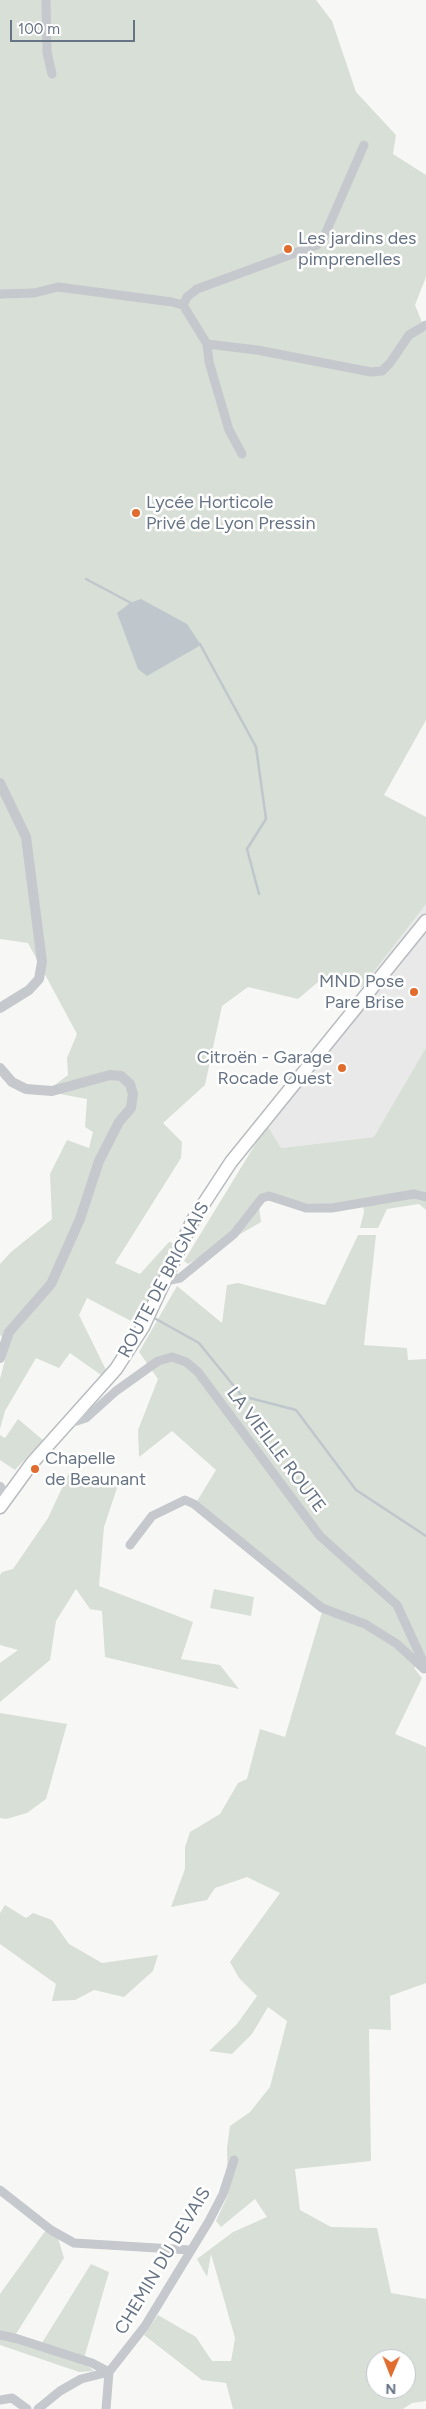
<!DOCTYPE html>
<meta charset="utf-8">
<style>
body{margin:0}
#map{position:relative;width:426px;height:2409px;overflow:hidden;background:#f7f8f5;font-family:Figtree,sans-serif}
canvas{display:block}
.north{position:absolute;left:366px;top:2349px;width:50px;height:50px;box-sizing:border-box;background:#fff;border:1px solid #c2c7ce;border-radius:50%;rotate:181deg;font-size:14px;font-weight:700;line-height:20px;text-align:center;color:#677485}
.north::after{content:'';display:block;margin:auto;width:18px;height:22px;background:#e06c2d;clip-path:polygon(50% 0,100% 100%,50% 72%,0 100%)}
.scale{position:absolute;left:10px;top:20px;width:125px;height:22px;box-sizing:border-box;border:2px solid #677485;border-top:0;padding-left:6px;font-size:15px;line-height:18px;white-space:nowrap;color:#677485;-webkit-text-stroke:4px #fff;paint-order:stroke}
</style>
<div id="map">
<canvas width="426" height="2409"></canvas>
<div class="north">N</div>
<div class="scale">100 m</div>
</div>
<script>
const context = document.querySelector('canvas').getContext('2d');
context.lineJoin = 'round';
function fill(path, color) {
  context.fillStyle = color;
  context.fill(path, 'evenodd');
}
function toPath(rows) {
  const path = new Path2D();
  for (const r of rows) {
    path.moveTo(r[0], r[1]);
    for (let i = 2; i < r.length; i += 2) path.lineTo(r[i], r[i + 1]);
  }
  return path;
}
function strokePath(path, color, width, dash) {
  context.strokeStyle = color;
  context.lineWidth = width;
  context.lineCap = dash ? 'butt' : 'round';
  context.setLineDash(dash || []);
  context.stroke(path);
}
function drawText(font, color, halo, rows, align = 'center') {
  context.font = font + ' Figtree,sans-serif';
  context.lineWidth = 5;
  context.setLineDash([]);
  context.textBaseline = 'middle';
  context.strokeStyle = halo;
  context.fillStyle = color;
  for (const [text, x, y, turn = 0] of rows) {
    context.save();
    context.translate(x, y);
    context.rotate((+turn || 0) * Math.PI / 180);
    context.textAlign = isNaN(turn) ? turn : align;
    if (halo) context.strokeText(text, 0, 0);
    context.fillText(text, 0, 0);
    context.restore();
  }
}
fill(toPath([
 [426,904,426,1053,385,1130,375,1137,281,1148,267,1125,373,995,362,987]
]), '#e8e9e8');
fill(toPath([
 [0,0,316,0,332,21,356,92,396,135,393,154,426,175,426,277,415,305,426,332,426,720,384,795,426,817,426,904,362,987,325,976,298,999,248,987,222,1006,205,1085,163,1123,182,1142,181,1158,115,1263,140,1274,169,1242,176,1243,151,1296,133,1322,87,1298,79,1315,106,1370,101,1375,70,1353,59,1368,36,1358,5,1411,0,1429,0,1379,9,1344,0,1335,0,1264,11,1252,52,1219,50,1174,67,1140,89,1148,93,1132,85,1127,87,1099,60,1094,52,1087,68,1075,67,1058,77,1034,28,943,0,939],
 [426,1048,426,1210,419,1204,387,1209,378,1228,360,1228,364,1212,362,1199,329,1205,258,1199,261,1222,188,1264,184,1261,267,1125,281,1148,374,1137],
 [358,1235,376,1235,364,1345,407,1348,408,1360,426,1359,426,1660,414,1668,422,1678,395,1734,426,1747,426,1983,390,1996,391,2030,369,2029,371,2161,295,2169,300,2210,331,2227,377,2228,391,2293,426,2299,426,2401,412,2403,403,2409,233,2409,226,2383,202,2380,144,2335,158,2315,196,2337,212,2361,231,2361,235,2338,211,2254,207,2277,197,2259,233,2232,267,2217,255,2199,221,2227,216,2221,228,2195,227,2148,230,2126,250,2112,270,2087,287,2021,268,2007,252,2034,232,2054,209,2051,237,2024,257,1996,239,1978,230,1962,280,1893,247,1877,215,1888,207,1900,171,1907,185,1869,185,1847,190,1832,220,1814,238,1783,247,1779,260,1729,285,1737,322,1612,197,1501,216,1470,172,1431,139,1457,138,1430,158,1379,139,1352,177,1286,222,1323,227,1285,238,1283,325,1305],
 [376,2359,406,2359,406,2389,376,2389],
 [18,1419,43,1440,15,1470,0,1460,0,1435,5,1438],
 [69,1473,86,1480,120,1479,104,1527,99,1586,193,1622,181,1659,220,1665,239,1689,105,1657,102,1611,90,1609,76,1589,56,1621,50,1660,0,1702,0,1663,18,1650,0,1645,0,1575,2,1572,13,1569,48,1518],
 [214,1589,254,1597,251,1616,210,1608],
 [0,1713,67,1724,46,1799,27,1813,6,1819,0,1818],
 [5,1905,26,1918,33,1913,52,1920,69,1944,102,1963,158,1955,153,1971,124,1997,94,1990,75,2000,52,2001,56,1984,0,1944,0,1913],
 [46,2230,58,2238,64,2258,14,2337,40,2346,91,2264,109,2272,83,2362,94,2371,79,2372,0,2345,0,2294]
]), '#d8dfd6');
fill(toPath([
 [141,599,187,624,201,645,147,676,138,669,117,613,130,603]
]), '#bfc7cc');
strokePath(toPath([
 [86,579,131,603],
 [200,644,256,747,266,819,247,849,259,894],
 [156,1319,199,1343,242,1396,296,1410,356,1490,426,1536]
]), '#bfc7cc', 2.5);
const primary = toPath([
 [0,1507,32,1463,116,1369,143,1327,193,1220,231,1162,426,921]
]);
strokePath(primary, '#b8bbc0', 15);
strokePath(toPath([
 [46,0,47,52,52,74],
 [0,294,34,293,58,287,172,302,183,305,207,344,257,350,371,372,382,371,390,363,409,335,426,325],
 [183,305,187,297,197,289,317,245,323,239,364,145],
 [207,344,209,362,229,430,242,454],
 [166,1281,180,1278,234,1234,262,1198,269,1196,306,1208,332,1208,414,1194,426,1197],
 [67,1424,86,1418,116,1391,158,1361,172,1357,186,1362,198,1372,320,1536,397,1605,426,1668],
 [130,1545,152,1516,185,1500,194,1504,322,1608,365,1624,397,1644,424,1669],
 [0,2190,51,2230,74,2243,190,2250],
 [0,2335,18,2339,92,2363,109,2372],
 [0,2400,12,2398,27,2409],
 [38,2409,60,2391,81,2379,109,2372],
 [106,2409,109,2372,145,2326,209,2221,223,2194,234,2160]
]), '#c5c8cc', 9);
strokePath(toPath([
 [0,783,26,837,42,962,39,979,29,990,0,1008],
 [0,1068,12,1082,26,1089,52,1091,110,1075,121,1076,130,1084,133,1094,131,1108,119,1122,99,1161,80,1219,51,1284,9,1332,0,1358],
 [0,1487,6,1496]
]), '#c5c8cc', 10);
strokePath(primary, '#fff', 12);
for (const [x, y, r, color] of [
 [288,249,5,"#e06c2d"],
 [136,513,5,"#e06c2d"],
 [414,992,5,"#e06c2d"],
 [342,1068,5,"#e06c2d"],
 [35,1469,5,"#e06c2d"]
]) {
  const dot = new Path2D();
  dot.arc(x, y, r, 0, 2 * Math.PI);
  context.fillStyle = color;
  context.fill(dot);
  strokePath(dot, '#fff', 2);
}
drawText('18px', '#677485', '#fff', [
 ["Les jardins des",298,239],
 ["pimprenelles",298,260],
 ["Lycée Horticole",146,503],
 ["Privé de Lyon Pressin",146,524],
 ["MND Pose",404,982,"right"],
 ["Pare Brise",404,1003,"right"],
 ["Citroën - Garage",332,1058,"right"],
 ["Rocade Ouest",332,1079,"right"],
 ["Chapelle",45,1459],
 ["de Beaunant",45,1480]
], 'left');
drawText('18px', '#677485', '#fff', [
 ["ROUTE DE BRIGNAIS",164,1280,-62],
 ["LA VIEILLE ROUTE",276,1450,53],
 ["CHEMIN DU DEVAIS",163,2261,-59]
]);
</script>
